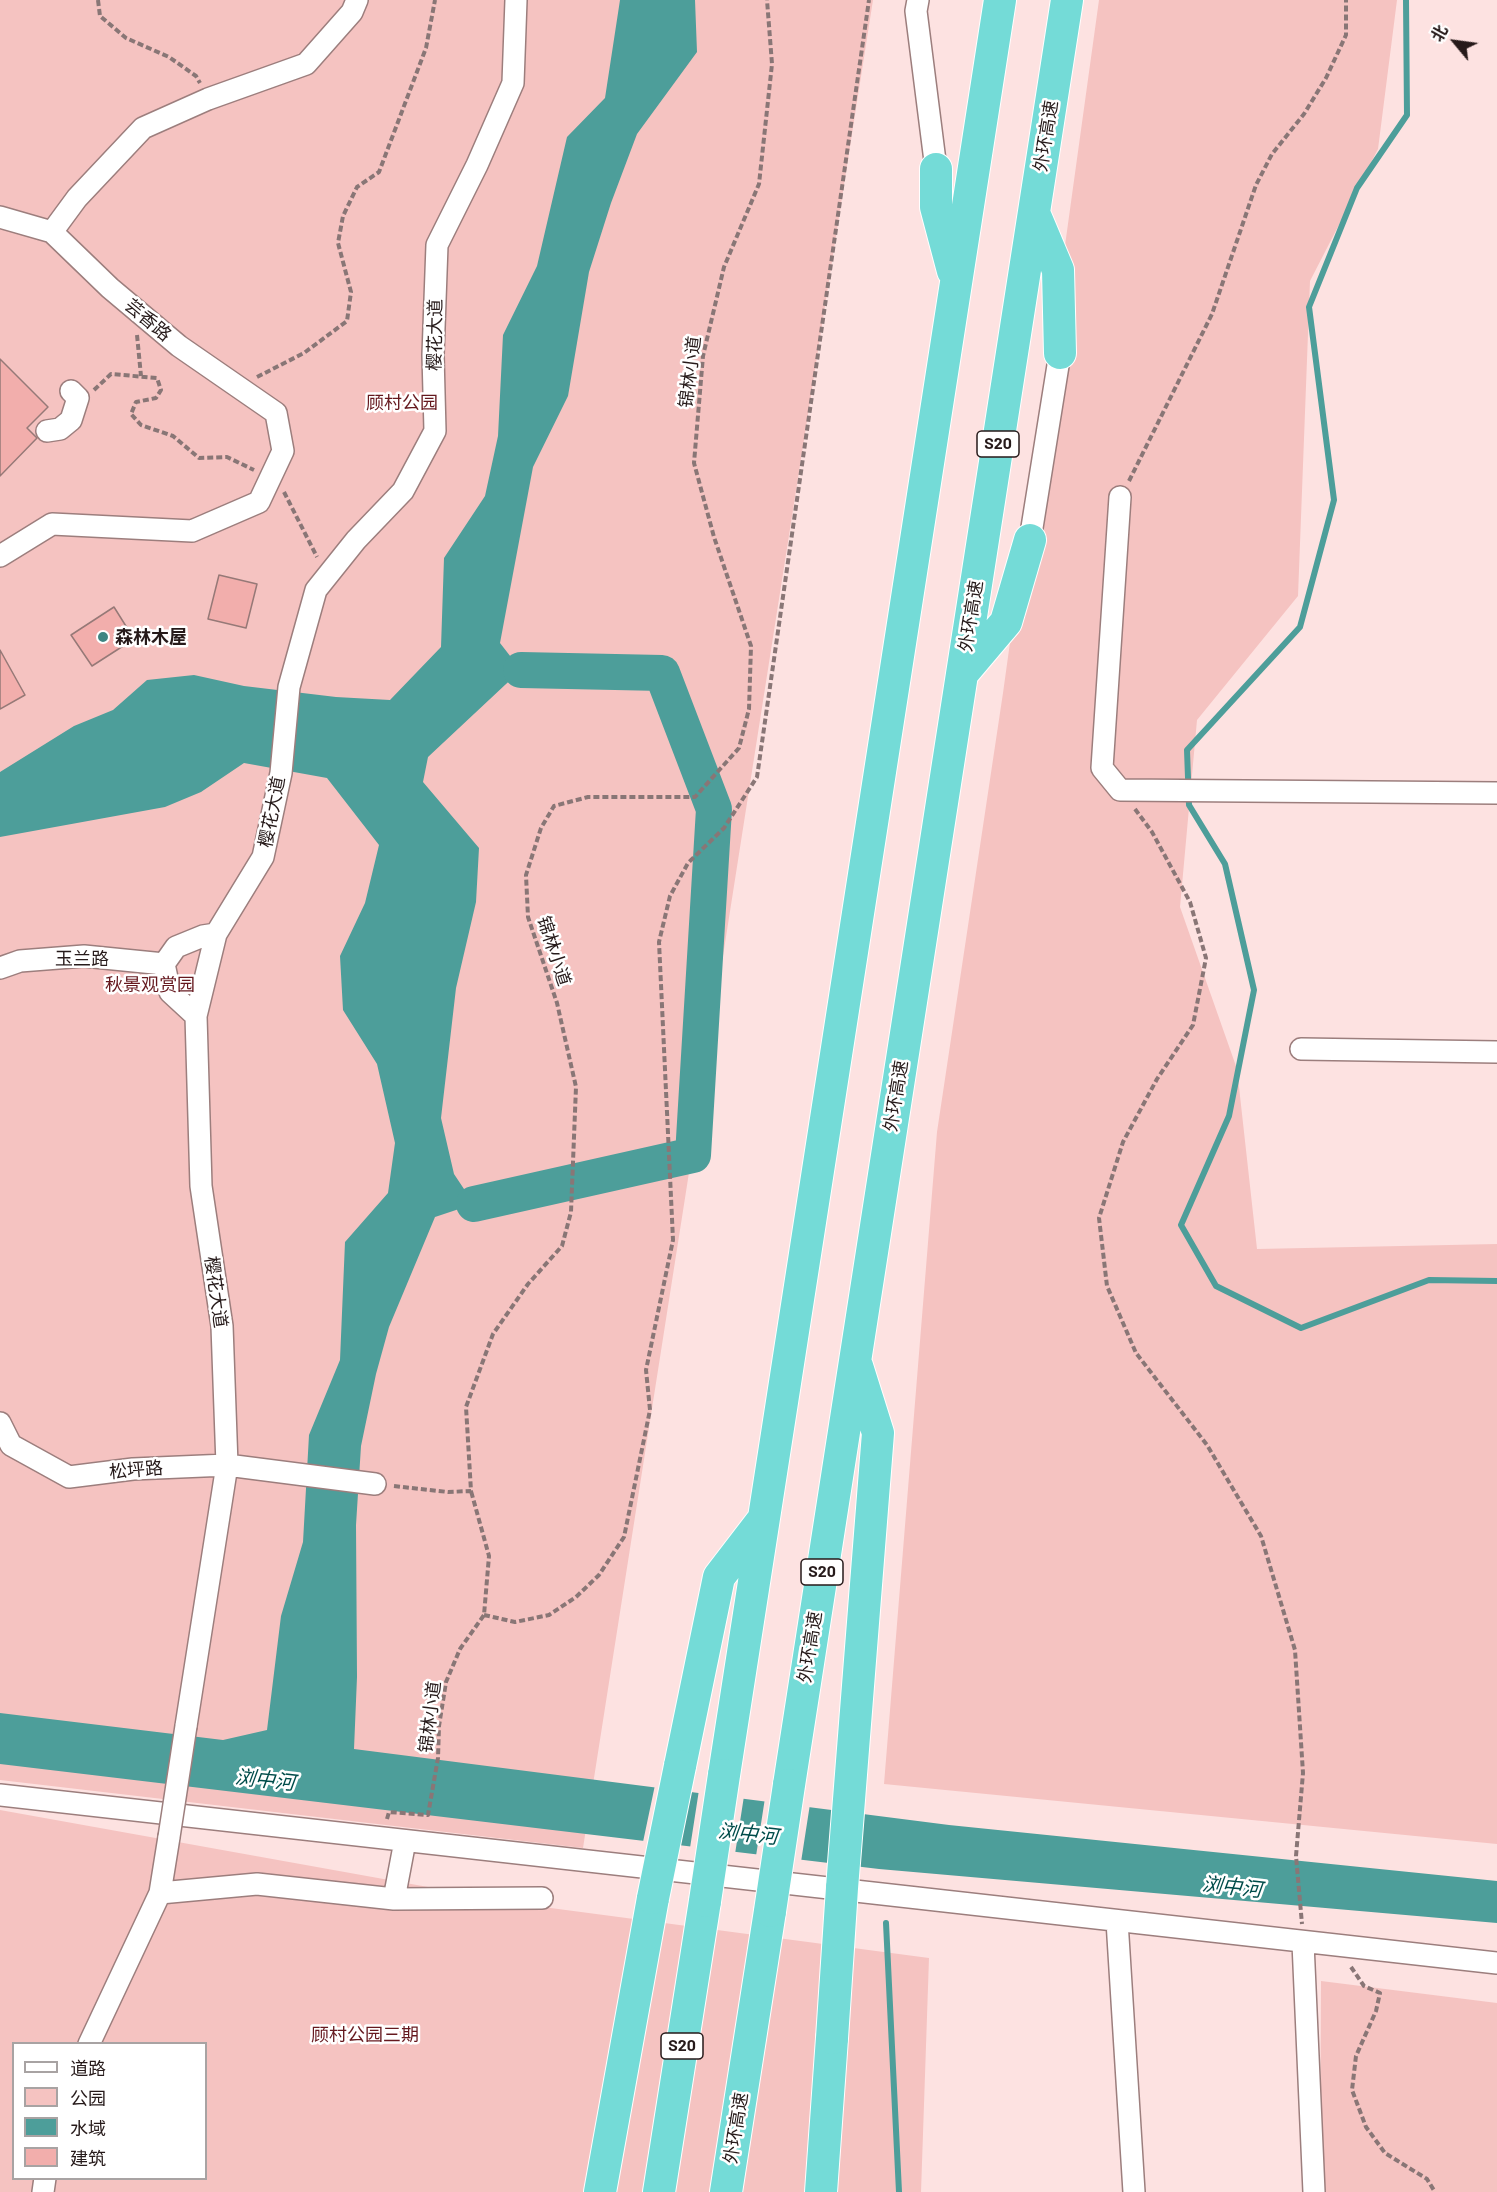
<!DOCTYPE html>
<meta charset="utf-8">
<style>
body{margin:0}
#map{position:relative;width:1497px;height:2192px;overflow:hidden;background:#fde2e1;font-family:Barlow,"Noto Sans SC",sans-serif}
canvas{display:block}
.legend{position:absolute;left:12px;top:2042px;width:195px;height:138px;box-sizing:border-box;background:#fff;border:2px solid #a8a3a3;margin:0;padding:8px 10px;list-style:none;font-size:18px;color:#261a1a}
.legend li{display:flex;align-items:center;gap:12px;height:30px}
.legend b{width:30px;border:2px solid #a8a3a3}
.north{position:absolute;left:1425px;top:12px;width:60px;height:60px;-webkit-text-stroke:4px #fff;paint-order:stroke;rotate:299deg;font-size:16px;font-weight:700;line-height:24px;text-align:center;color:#261a1a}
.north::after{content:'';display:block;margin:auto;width:21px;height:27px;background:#261a1a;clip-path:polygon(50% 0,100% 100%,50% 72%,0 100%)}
</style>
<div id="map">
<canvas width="1497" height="2192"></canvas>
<ul class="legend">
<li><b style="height:8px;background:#fff"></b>道路</li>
<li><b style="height:16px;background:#f5c3c1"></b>公园</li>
<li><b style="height:16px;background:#4d9e9a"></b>水域</li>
<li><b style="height:16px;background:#f2aeac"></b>建筑</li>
</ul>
<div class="north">北</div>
</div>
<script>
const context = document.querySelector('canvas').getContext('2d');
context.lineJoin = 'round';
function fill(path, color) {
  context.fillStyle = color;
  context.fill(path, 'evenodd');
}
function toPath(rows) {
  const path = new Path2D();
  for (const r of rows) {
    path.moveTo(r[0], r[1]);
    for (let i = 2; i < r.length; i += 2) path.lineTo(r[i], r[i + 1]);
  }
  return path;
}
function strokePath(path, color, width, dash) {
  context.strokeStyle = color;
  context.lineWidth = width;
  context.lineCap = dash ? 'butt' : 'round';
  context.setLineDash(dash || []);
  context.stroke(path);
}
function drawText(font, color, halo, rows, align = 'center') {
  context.font = font + ' Barlow,"Noto Sans SC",sans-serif';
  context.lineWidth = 5;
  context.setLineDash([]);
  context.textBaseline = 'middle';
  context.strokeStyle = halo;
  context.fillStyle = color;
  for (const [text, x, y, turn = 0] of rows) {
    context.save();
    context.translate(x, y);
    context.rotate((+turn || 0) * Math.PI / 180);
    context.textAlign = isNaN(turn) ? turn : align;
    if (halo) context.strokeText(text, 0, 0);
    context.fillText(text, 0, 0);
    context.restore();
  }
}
fill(toPath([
 [0,0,873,0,583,1848,0,1780],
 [1099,0,1397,0,1378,149,1310,281,1298,596,1197,720,1180,907,1237,1069,1257,1249,1497,1244,1497,1844,884,1784,937,1132,1003,693],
 [0,1810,528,1905,929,1958,921,2192,0,2192],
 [14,2044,206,2044,206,2178,14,2178],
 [1321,1981,1497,2003,1497,2192,1320,2192]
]), '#f5c3c1');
fill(toPath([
 [620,0,695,0,697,52,637,134,611,203,589,272,568,396,533,467,500,643,521,670,428,757,423,782,479,848,476,902,456,988,441,1118,454,1174,474,1204,435,1217,389,1327,376,1374,361,1446,356,1525,357,1677,354,1749,949,1825,1497,1881,1497,1923,879,1869,0,1764,0,1713,223,1740,267,1730,281,1616,303,1542,309,1435,340,1360,345,1242,388,1193,395,1143,377,1064,343,1010,340,956,365,903,379,845,327,778,244,763,201,792,165,807,0,837,0,772,74,726,113,710,147,680,194,675,244,686,336,697,390,700,441,647,444,558,485,496,498,436,503,335,537,266,567,137,605,98]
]), '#4d9e9a');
fill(toPath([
 [655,1785,687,1789,675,1846,643,1842],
 [699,1790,744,1796,735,1854,690,1848],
 [765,1798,810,1804,801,1862,756,1856]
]), '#fde2e1');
strokePath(toPath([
 [1406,0,1407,115,1357,188,1309,307,1334,500,1300,627,1187,750,1189,805,1225,864,1254,990,1229,1116,1181,1225,1216,1286,1301,1328,1429,1280,1497,1281],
 [886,1923,899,2192]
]), '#4d9e9a', 6);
strokePath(toPath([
 [474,1204,693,1155,714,809,662,673,521,670]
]), '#4d9e9a', 36);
const building = toPath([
 [0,359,48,407,27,428,37,438,0,476,0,359],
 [219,575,257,584,246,628,208,619,219,575],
 [114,607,134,639,92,666,71,635,114,607],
 [0,650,25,695,0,709,0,650]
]);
fill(building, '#f2aeac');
strokePath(building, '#967977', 1.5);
const minor = toPath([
 [918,0,916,11,936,169],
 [0,217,52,232],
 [47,431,60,429,71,420,78,398,71,391],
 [1120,497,1102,768,1120,790,1497,793],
 [1030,540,1060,353],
 [0,556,52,524,192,531,259,502,283,451,276,413,179,346,110,288,52,232,77,198,143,128,208,99,306,64,352,12,357,0],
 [0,968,20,961,84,956,164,964],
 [196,1016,216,934],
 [1301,1049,1497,1052],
 [0,1423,11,1445,69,1477,133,1469,227,1465,375,1484],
 [186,1726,227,1465,222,1326,201,1186,196,1016,170,992,164,964,176,947,203,936,216,934,263,857,281,773,289,687,316,590,356,540,403,491,435,431,433,355,437,245,477,165,513,83,516,0],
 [0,1795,1497,1963],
 [160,1893,257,1884,394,1899,542,1898],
 [394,1899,405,1841],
 [1117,1921,1134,2192],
 [1303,1943,1314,2192],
 [89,2044,160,1893,169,1837],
 [43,2192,45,2178]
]);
const highway = toPath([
 [936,169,936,207,953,271],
 [1034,213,1058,270,1060,353],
 [962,674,1006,622,1030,540],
 [680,1766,719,1577,762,1521],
 [724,1775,1000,0],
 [789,1785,1067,0],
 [842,1888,878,1433,857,1366],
 [600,2192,653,1898],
 [659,2192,705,1901],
 [726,2192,770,1911],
 [821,2192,832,2038]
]);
strokePath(minor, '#9c7e7d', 24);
strokePath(highway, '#fff', 34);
strokePath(toPath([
 [98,0,100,16,126,38,169,57,196,76,200,83],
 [137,335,141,376],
 [257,377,304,353,347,321,351,292,338,243,343,216,357,187,379,172,426,48,435,0],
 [94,390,111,374,157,378,161,390,156,398,136,402,131,414,141,425,173,436,199,458,227,457,254,470],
 [1129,481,1212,314,1256,185,1272,154,1304,114,1326,78,1346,35,1346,0],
 [284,492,317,557],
 [1135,809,1152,832,1190,902,1206,958,1193,1025,1157,1079,1123,1142,1099,1218,1107,1286,1136,1353,1207,1445,1261,1536,1295,1650,1303,1773,1296,1856,1302,1924],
 [394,1486,448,1492,471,1491,466,1407,493,1334,528,1284,562,1246,571,1212,576,1087,557,1003,528,917,526,875,541,828,554,806,588,797,695,797,739,748,749,709,751,646,714,537,694,463,703,356,724,267,759,184,772,64,767,0],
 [484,1615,515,1622,549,1615,576,1597,599,1575,624,1537,650,1410,646,1370,673,1240,659,942,670,896,688,863,724,828,757,777,869,0],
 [387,1819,389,1812,428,1815,438,1758,439,1726,446,1682,460,1649,484,1615,489,1556,471,1491],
 [1351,1967,1364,1986,1380,1993,1376,2011,1356,2056,1352,2090,1366,2127,1385,2153,1427,2179,1435,2192]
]), '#897676', 4, [6, 3]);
strokePath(minor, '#fff', 21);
strokePath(highway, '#74dbd7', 32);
const minorBridge = toPath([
 [169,1837,186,1726]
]);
const highwayBridge = toPath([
 [653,1898,680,1766],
 [705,1901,724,1775],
 [770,1911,789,1785],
 [832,2038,842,1888]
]);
strokePath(minorBridge, '#9c7e7d', 24, []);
strokePath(highwayBridge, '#fff', 34, []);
strokePath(minorBridge, '#fff', 21);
strokePath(highwayBridge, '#74dbd7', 32);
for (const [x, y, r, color] of [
 [103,637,6,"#3d8582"]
]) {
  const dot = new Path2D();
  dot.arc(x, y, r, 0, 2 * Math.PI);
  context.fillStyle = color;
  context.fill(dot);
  strokePath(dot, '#fff', 2);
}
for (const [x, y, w] of [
 [998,444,42],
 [822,1572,42],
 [682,2046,42]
]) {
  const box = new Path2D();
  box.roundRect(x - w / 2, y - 13, w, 26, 4.5);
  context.fillStyle = '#fff';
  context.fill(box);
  strokePath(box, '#261a1a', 1.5);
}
drawText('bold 16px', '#261a1a', null, [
 ["S20",998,444],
 ["S20",822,1572],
 ["S20",682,2046]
]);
drawText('18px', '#261a1a', '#fff', [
 ["外环高速",1046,136,-81],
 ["芸香路",148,320,40],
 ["樱花大道",435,335,-89],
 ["锦林小道",690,372,-83],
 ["外环高速",971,616,-81],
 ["樱花大道",272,812,-79],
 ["锦林小道",554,951,72],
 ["玉兰路",82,959],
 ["外环高速",896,1096,-81],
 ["樱花大道",216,1292,82],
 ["松坪路",136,1470,-5],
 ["外环高速",810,1647,-81],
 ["锦林小道",430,1717,-83],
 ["外环高速",736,2128,-81]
]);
drawText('18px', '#65181e', '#fff', [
 ["顾村公园",402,403],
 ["秋景观赏园",150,985],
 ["顾村公园三期",365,2035]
]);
drawText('bold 18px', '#261a1a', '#fff', [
 ["森林木屋",115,637]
], 'left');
drawText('italic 20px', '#004c4a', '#fff', [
 ["浏中河",265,1780,6],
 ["浏中河",748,1834,6],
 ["浏中河",1232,1887,6]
]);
</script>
